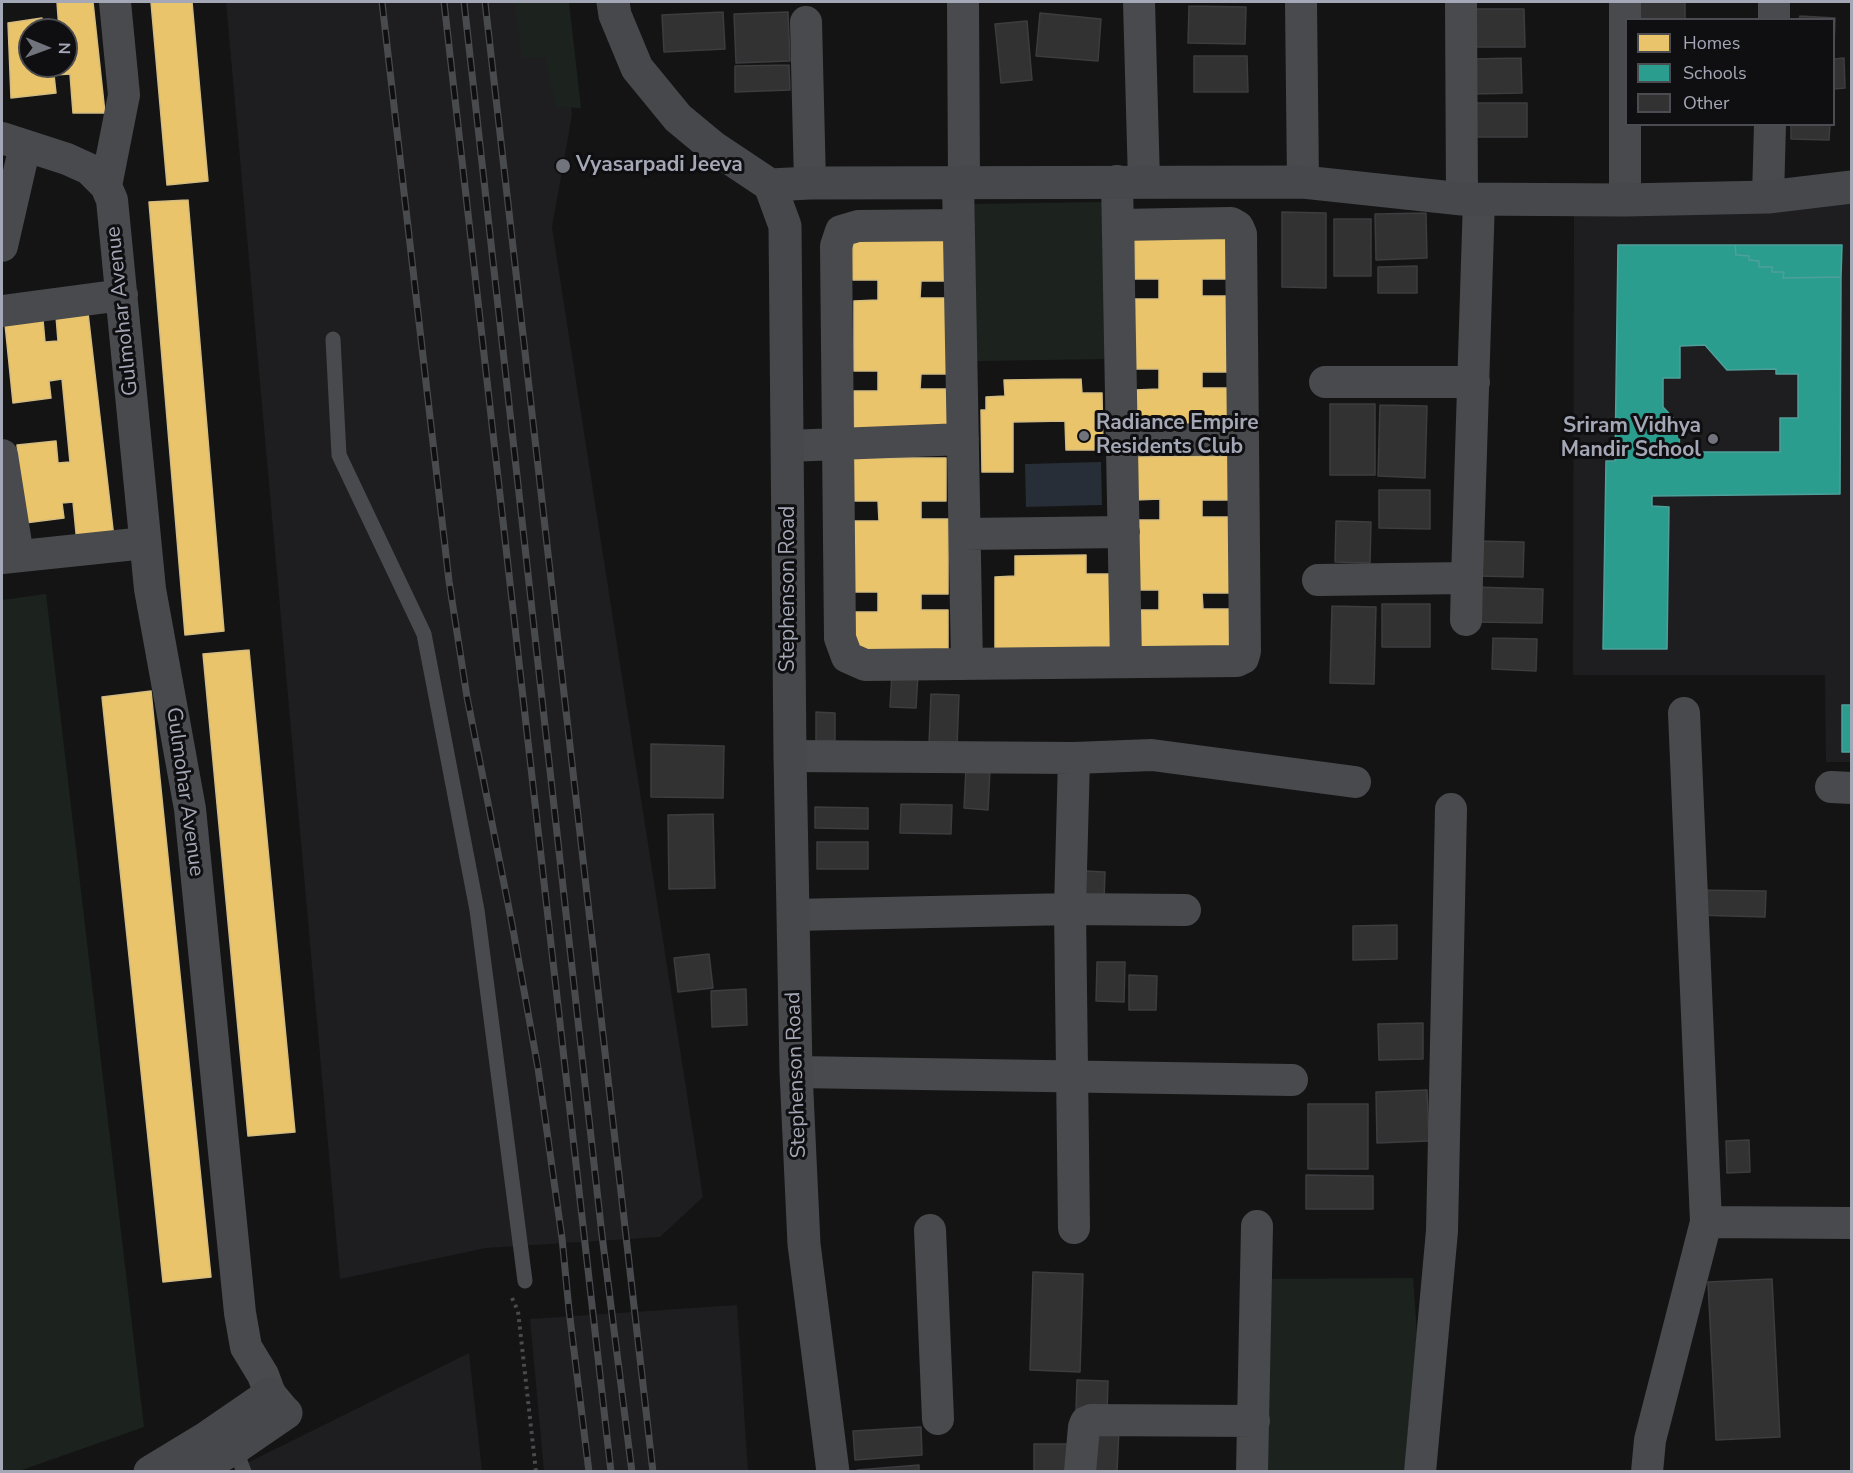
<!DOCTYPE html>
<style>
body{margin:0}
#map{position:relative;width:1853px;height:1473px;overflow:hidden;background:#141414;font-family:"Nunito Sans",sans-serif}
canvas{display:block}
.frame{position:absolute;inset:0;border:3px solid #a4a8b6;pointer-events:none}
.legend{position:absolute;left:1625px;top:18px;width:210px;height:108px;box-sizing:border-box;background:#0f0e10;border:2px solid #4b4c52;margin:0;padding:8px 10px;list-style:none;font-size:18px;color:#a4a8b6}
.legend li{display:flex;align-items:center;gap:12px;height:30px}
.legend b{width:30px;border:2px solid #4b4c52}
.north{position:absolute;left:18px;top:18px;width:60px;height:60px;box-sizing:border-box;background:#0f0e10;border:2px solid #4b4c52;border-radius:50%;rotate:91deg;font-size:16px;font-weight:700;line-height:24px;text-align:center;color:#a4a8b6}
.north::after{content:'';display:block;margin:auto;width:21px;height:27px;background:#72747d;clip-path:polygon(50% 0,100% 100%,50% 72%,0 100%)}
</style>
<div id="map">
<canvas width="1853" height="1473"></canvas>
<div class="frame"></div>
<ul class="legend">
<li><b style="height:16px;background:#e9c46a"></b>Homes</li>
<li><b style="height:16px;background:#2a9d8f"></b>Schools</li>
<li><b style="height:16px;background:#323233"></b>Other</li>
</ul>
<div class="north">N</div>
</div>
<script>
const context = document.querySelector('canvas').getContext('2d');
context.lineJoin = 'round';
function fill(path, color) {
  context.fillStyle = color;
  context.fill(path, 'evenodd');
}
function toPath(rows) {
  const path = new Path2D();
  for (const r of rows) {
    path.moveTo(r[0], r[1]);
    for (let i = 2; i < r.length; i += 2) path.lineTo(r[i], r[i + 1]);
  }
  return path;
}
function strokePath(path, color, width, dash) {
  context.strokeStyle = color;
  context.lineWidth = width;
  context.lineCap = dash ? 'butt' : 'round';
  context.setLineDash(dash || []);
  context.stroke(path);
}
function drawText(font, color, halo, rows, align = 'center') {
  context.font = font + ' "Nunito Sans",sans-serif';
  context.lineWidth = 6;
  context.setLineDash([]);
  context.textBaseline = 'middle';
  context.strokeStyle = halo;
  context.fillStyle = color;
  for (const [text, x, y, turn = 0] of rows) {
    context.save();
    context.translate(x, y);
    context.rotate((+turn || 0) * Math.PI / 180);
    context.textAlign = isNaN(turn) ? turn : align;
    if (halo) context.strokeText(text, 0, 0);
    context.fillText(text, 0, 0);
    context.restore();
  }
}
fill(toPath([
 [226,2,560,2,572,115,552,227,703,1197,660,1237,486,1248,340,1279],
 [1851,198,1851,762,1826,762,1825,675,1573,675,1574,203],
 [737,1305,748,1471,544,1471,530,1319],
 [469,1353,482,1471,231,1471]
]), '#1e1e20');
fill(toPath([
 [515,2,569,2,581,108,556,107,545,57,522,57],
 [1106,202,1108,359,976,361,974,204],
 [46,594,144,1427,19,1471,2,1471,2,600],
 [1413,1278,1417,1334,1404,1471,1257,1472,1266,1279]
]), '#1c231e');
fill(toPath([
 [1101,462,1102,505,1026,507,1025,464]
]), '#272e37');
const homes = toPath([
 [57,2,93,2,105,113,73,113,70,74,54,75,56,93,11,98,8,23,42,18,43,30,30,30,30,66,66,66,66,30,59,30,57,2],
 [151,2,192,2,208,181,167,185,151,2],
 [188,200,224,631,185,635,149,202,188,200],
 [1135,236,1227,236,1228,279,1202,279,1202,296,1229,296,1229,372,1202,372,1202,388,1229,388,1229,431,1135,431,1135,390,1159,389,1159,369,1136,369,1135,299,1159,299,1159,279,1135,279,1135,236],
 [853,237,946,237,946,281,921,281,920,298,947,298,947,374,921,374,920,389,947,389,948,433,854,433,854,391,878,391,878,371,854,371,854,301,878,300,878,280,853,280,853,237],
 [88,313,114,538,77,543,73,502,62,503,64,518,25,523,17,445,56,441,58,463,70,462,62,379,49,381,51,398,13,403,5,324,43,320,45,342,58,341,56,316,88,313],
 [1081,379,1082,393,1102,393,1103,450,1066,450,1065,421,1013,422,1013,472,982,472,981,410,986,410,986,397,1005,396,1004,380,1081,379],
 [1228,456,1228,500,1202,500,1202,517,1229,517,1230,593,1202,593,1203,609,1229,609,1229,652,1135,652,1135,610,1159,610,1159,590,1136,590,1136,520,1160,520,1160,499,1135,500,1135,457,1228,456],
 [853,458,946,458,946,501,921,501,921,519,948,519,948,594,921,594,921,610,948,610,948,653,854,654,854,612,878,612,878,592,855,592,854,521,879,521,878,501,854,501,853,458],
 [1086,555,1086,574,1110,574,1110,647,995,649,995,577,1015,576,1015,556,1086,555],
 [249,650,295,1132,248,1136,203,654,249,650],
 [151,691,211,1277,163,1282,102,697,151,691]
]);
fill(homes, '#e9c46a');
strokePath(homes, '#d4bc81', 1.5);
const schools = toPath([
 [1618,245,1735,245,1736,255,1749,256,1749,260,1759,261,1759,267,1772,267,1772,272,1784,272,1783,278,1841,277,1840,494,1652,496,1652,506,1669,507,1667,649,1603,649,1606,461,1615,461,1618,245],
 [1705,345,1727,370,1776,369,1776,374,1798,374,1798,418,1780,418,1780,452,1679,452,1680,425,1663,407,1663,378,1680,378,1680,346,1705,345],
 [1735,245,1842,245,1841,277,1783,278,1784,272,1772,272,1772,267,1759,267,1759,261,1749,260,1749,256,1736,255,1735,245],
 [1842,705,1852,705,1852,752,1842,752,1842,705]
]);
fill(schools, '#2a9d8f');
strokePath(schools, '#4fa09b', 1.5);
const building = toPath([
 [1635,2,1685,2,1685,20,1635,20,1635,2],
 [1189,6,1246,7,1245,44,1188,43,1189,6],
 [1465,9,1524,9,1525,47,1465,47,1465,9],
 [723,12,725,49,664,52,662,15,723,12],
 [788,12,790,61,736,63,734,14,788,12],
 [1040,13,1101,19,1098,61,1036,56,1040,13],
 [1800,16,1835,18,1834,47,1834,20,1799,20,1800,16],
 [1027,21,1032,80,1001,83,995,24,1027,21],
 [1194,56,1247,56,1248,92,1194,92,1194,56],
 [1521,58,1522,93,1472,94,1471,59,1521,58],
 [1844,58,1845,88,1834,89,1834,59,1844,58],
 [789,65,790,90,735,92,735,66,789,65],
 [1472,103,1527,103,1527,137,1472,137,1472,103],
 [1791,124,1830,124,1829,140,1791,139,1791,124],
 [1282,212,1326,213,1326,288,1282,287,1282,212],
 [1426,213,1427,258,1376,260,1375,214,1426,213],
 [1334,219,1371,219,1371,276,1334,276,1334,219],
 [1417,266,1417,293,1378,293,1378,267,1417,266],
 [1330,404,1375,404,1375,475,1330,475,1330,404],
 [1380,405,1427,406,1425,478,1378,476,1380,405],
 [1379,490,1430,490,1430,529,1379,528,1379,490],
 [1336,521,1371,522,1370,563,1335,562,1336,521],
 [1477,541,1524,542,1523,577,1477,576,1477,541],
 [1473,587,1543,589,1542,623,1473,622,1473,587],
 [1382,604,1430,604,1430,647,1382,647,1382,604],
 [1332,606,1376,607,1374,684,1330,683,1332,606],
 [1493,638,1537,639,1536,671,1492,669,1493,638],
 [892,673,918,674,916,708,890,707,892,673],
 [931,694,959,695,957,746,929,744,931,694],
 [816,712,835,713,835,745,816,745,816,712],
 [651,744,724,746,723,798,651,797,651,744],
 [966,768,990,769,988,810,964,808,966,768],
 [901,804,952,805,951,834,900,833,901,804],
 [815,807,868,808,868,829,815,828,815,807],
 [713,814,715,888,669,889,668,815,713,814],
 [817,842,868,842,868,869,817,869,817,842],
 [1085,871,1105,872,1104,901,1085,900,1085,871],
 [1694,890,1766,891,1765,917,1694,915,1694,890],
 [1397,925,1397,959,1353,960,1353,926,1397,925],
 [709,954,713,988,678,992,674,958,709,954],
 [1097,962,1125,962,1124,1002,1096,1001,1097,962],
 [1129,975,1157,976,1156,1010,1129,1010,1129,975],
 [746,989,747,1025,712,1027,711,991,746,989],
 [1423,1023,1423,1059,1379,1060,1378,1024,1423,1023],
 [1427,1090,1429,1141,1377,1143,1376,1092,1427,1090],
 [1308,1104,1368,1104,1368,1169,1308,1169,1308,1104],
 [1749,1140,1750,1172,1727,1173,1726,1141,1749,1140],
 [1306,1175,1373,1176,1373,1209,1306,1209,1306,1175],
 [1033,1272,1083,1274,1080,1372,1030,1370,1033,1272],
 [1772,1279,1780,1437,1716,1440,1708,1282,1772,1279],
 [1077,1380,1108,1381,1107,1413,1076,1412,1077,1380],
 [921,1427,922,1455,855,1460,853,1431,921,1427],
 [1088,1427,1119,1429,1117,1472,1085,1472,1088,1427],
 [1034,1444,1067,1444,1067,1472,1034,1472,1034,1444],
 [919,1465,919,1472,857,1472,857,1470,919,1465]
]);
fill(building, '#323233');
strokePath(building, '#3d3d40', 1.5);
strokePath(toPath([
 [512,1298,518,1311,536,1472]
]), '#4a4a4f', 4, [3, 4.5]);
strokePath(toPath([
 [333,339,339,455,424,634,477,910,525,1281],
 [235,1448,244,1472]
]), '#484a4d', 15);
strokePath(toPath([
 [963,2,964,182],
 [1139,2,1144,181],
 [1301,2,1303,182],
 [1461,2,1462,199],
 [1625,2,1625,200],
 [1774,20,1774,2],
 [806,22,810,183],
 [2,138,67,159,89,169,106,186,112,200,150,589,190,809,240,1313,246,1347,263,1375,270,1394,286,1413],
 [1117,181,1126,662],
 [958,183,967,664],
 [106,186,124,95,115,2],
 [1768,197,1770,124],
 [959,225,858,226,841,231,836,246,840,638,847,657,865,665,1237,661,1243,658,1245,651,1241,234,1238,227,1231,223,1118,225],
 [2,246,25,146],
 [2,311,122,295],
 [1325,382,1474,382],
 [1122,440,1242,439],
 [788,446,963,439],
 [2,455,18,556],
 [965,534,1124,532],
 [2,558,145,543],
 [1318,580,1467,578,1479,199],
 [1466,620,1467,578],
 [790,756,1074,758,1152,755,1355,782],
 [1831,787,1852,788],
 [793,915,1070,909,1185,910],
 [796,1072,1292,1080],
 [1706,1222,1852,1223],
 [1074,1228,1070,909,1074,758],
 [930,1230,938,1419],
 [1080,1472,1084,1427,1086,1422,1091,1420,1254,1421],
 [1252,1472,1257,1226],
 [1420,1472,1442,1231,1451,809],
 [1647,1472,1650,1440,1706,1222,1684,713]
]), '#484a4d', 32);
strokePath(toPath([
 [613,2,615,15,637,68,678,118,713,147,770,185,785,226,790,756,796,1072,804,1244,833,1472],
 [770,185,810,183,1303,182,1462,199,1625,200,1768,197,1852,187],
 [150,1472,206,1438,270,1394],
 [193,1472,235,1448,286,1413]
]), '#46484c', 33);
const rail = toPath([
 [382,2,449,581,467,697,512,924,538,1068,562,1238,569,1310,589,1472],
 [444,2,611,1472],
 [464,2,602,1235,632,1472],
 [485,2,653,1472]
]);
strokePath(rail, '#494a4d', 7);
strokePath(rail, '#0f0e10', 4.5, [14]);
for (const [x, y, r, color] of [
 [563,166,8,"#72747d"],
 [1084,436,6,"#72747d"],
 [1713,439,6,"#72747d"]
]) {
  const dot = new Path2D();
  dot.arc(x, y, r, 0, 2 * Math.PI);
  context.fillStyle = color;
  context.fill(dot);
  strokePath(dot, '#0f0e10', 2);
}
drawText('bold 21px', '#a4a8b6', '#0f0e10', [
 ["Vyasarpadi Jeeva",576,166],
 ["Radiance Empire",1096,424],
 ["Residents Club",1096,448],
 ["Sriram Vidhya",1701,427,"right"],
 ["Mandir School",1701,451,"right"]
], 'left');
drawText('21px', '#a4a8b6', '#0f0e10', [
 ["Gulmohar Avenue",123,311,-96],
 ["Stephenson Road",789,589,-90],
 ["Gulmohar Avenue",184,792,82],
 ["Stephenson Road",797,1075,-92]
]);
</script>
